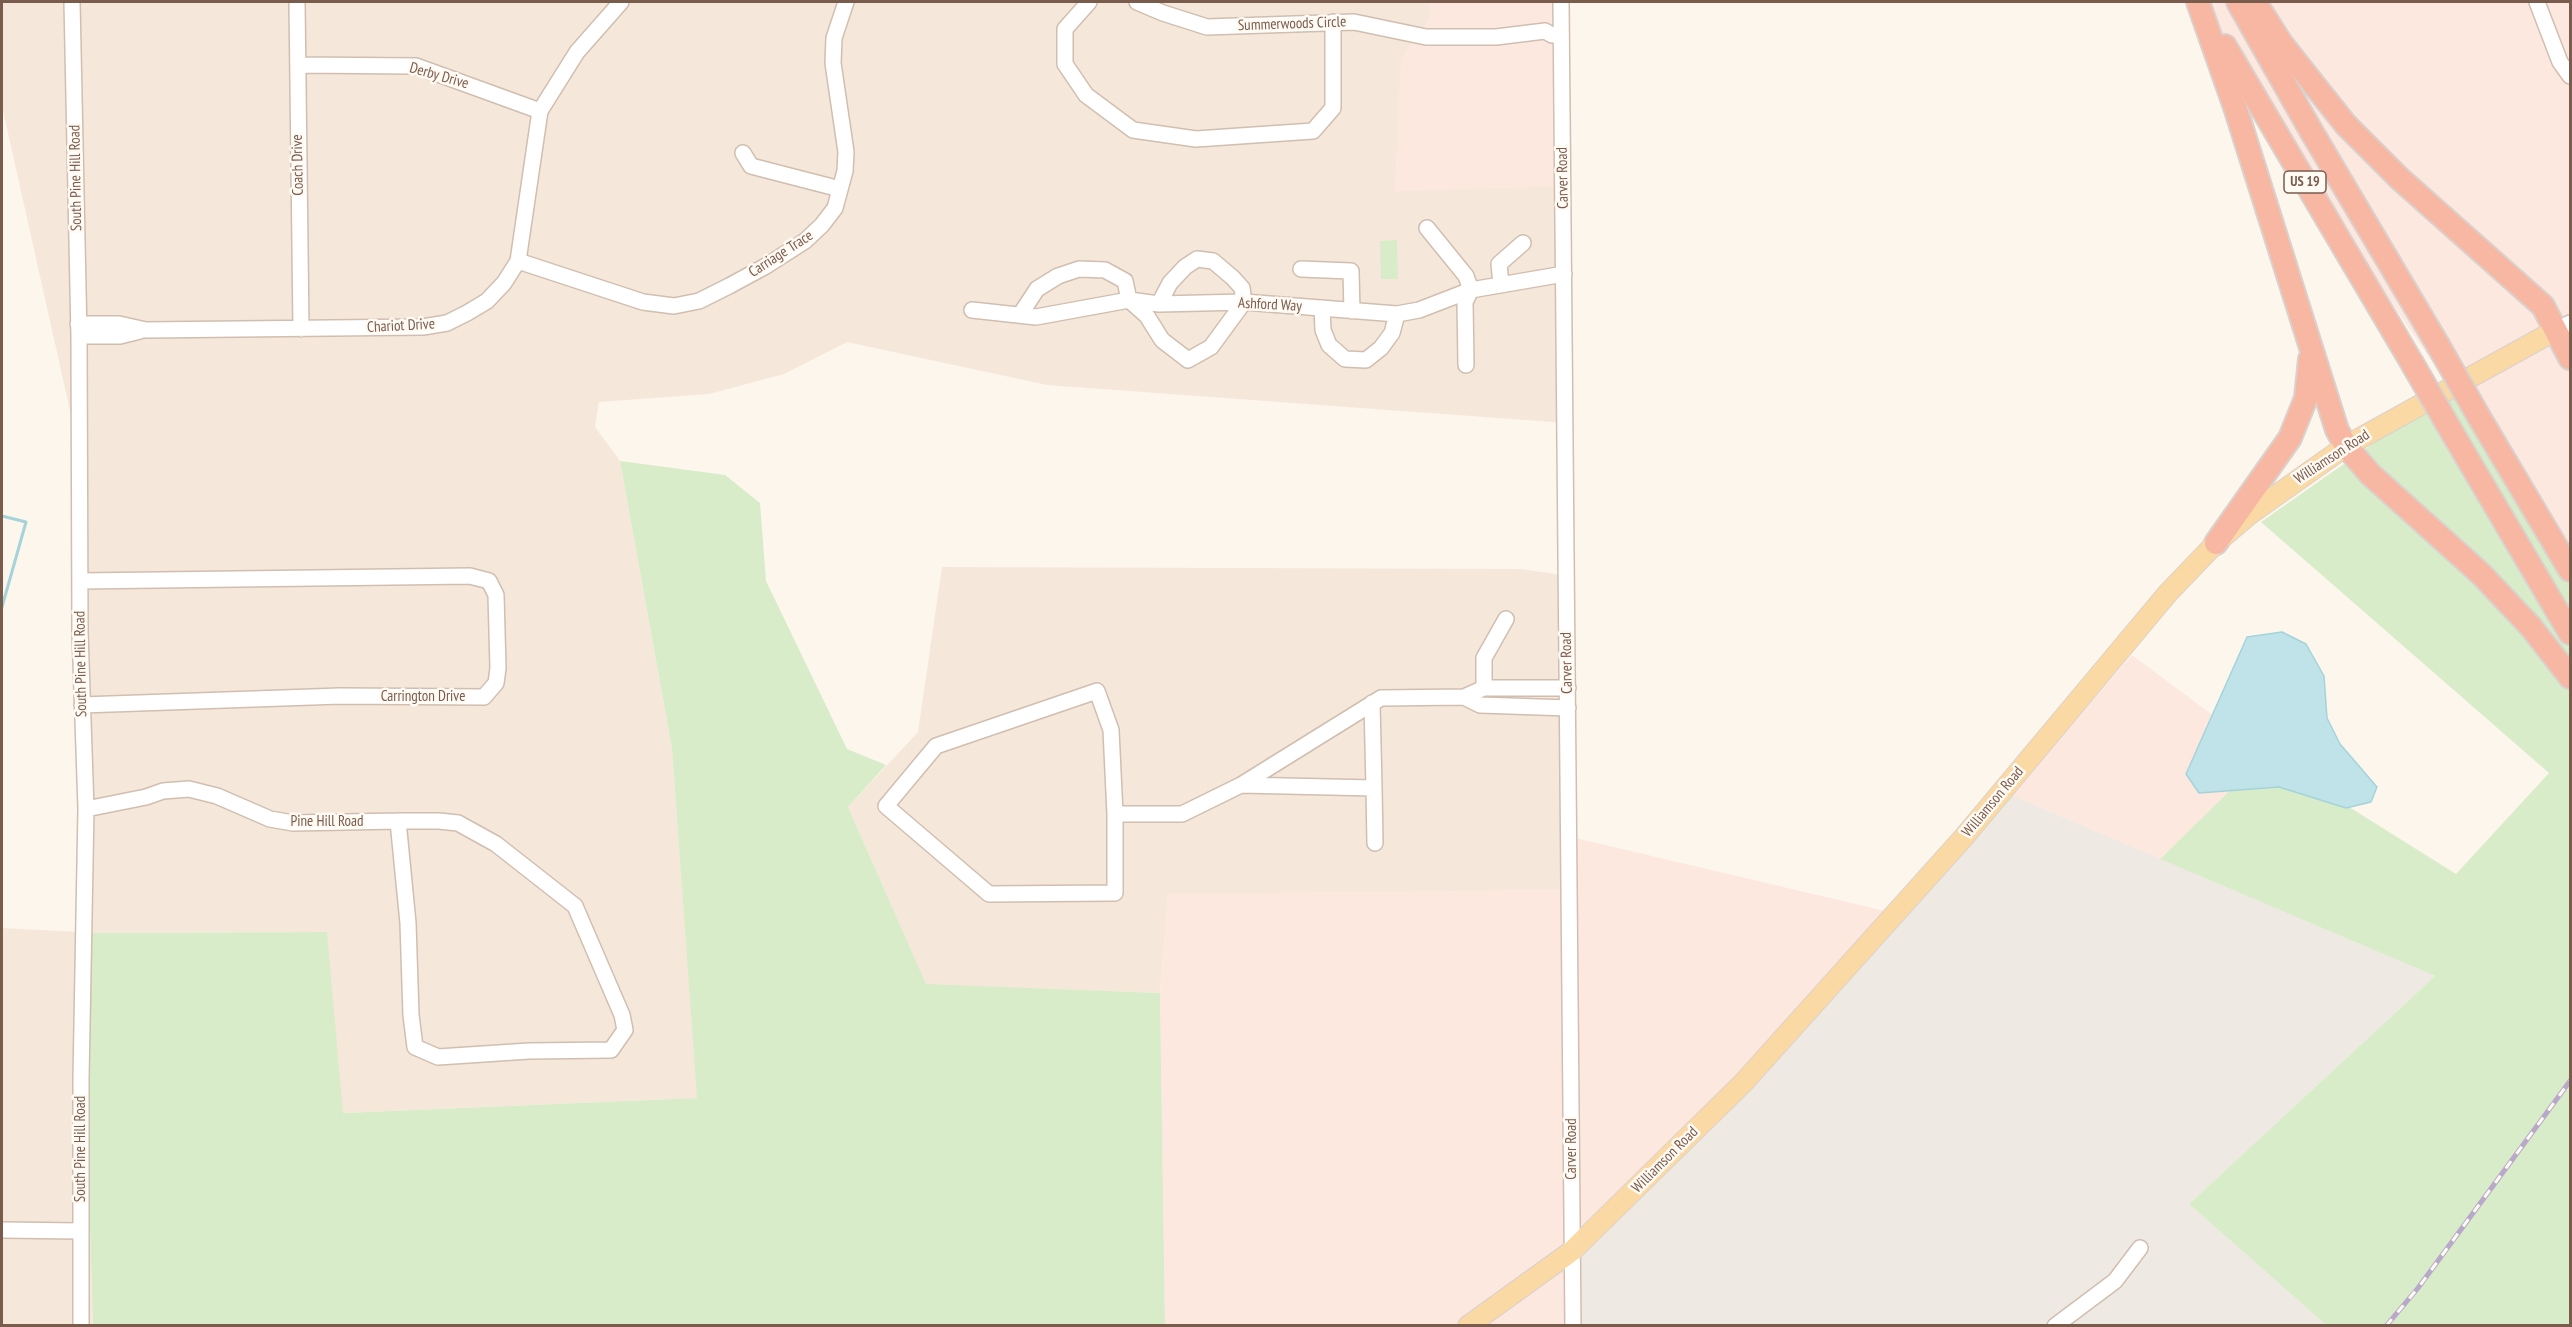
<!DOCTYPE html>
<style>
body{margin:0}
#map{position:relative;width:2572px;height:1327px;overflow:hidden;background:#fdf6ec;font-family:"PT Sans Narrow",sans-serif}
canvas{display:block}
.frame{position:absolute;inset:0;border:3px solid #7a5c4d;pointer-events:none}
</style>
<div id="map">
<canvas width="2572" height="1327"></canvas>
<div class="frame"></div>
</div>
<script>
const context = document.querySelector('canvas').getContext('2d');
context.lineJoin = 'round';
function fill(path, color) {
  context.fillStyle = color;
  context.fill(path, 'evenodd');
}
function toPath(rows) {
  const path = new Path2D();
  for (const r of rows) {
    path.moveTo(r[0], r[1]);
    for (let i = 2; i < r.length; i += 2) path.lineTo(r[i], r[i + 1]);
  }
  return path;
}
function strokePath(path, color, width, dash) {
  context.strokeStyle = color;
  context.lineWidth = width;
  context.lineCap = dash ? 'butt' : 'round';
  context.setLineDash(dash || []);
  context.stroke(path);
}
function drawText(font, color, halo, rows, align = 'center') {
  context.font = font + ' "PT Sans Narrow",sans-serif';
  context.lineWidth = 5;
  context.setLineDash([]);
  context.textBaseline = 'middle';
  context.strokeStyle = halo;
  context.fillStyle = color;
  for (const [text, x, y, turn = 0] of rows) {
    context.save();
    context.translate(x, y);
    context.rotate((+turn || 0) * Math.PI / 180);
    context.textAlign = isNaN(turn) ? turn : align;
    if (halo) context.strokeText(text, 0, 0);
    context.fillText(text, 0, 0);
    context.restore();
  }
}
fill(toPath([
 [2,2,1431,2,1429,20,1401,60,1567,186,1566,423,1047,385,847,342,784,374,709,394,599,402,595,427,620,461,672,749,698,1098,342,1113,326,932,81,933,93,1325,2,1325,2,928,81,932,77,764,80,532,79,451,2,106],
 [942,567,1521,569,1569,576,1567,890,1168,895,1160,993,926,985,848,807,918,732]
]), '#f5e8da');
fill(toPath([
 [1431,2,1567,2,1567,186,1395,191,1401,60,1429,20],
 [2184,2,2570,2,2570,585,2451,389],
 [2132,655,2266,755,2160,859,2011,795],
 [1567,836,1898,914,1574,1325,1165,1326,1160,993,1168,894,1566,890]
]), '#fde8e0');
fill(toPath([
 [2011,795,2435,976,2189,1204,2326,1325,1574,1325,1572,1254]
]), '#efe9e4');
fill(toPath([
 [1397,240,1398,279,1381,279,1380,241],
 [2451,389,2570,585,2570,1325,2326,1325,2189,1204,2435,976,2160,859,2266,755,2456,874,2549,773,2261,522],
 [620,461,725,475,760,503,766,581,847,749,886,765,848,807,926,984,1160,993,1165,1325,93,1325,81,933,327,932,343,1113,697,1098,672,749]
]), '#d8ecc9');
const water = toPath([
 [2282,632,2306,644,2324,676,2327,718,2340,744,2377,787,2371,802,2346,808,2279,787,2199,793,2186,774,2247,637,2282,632]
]);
fill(water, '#bfe3e8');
strokePath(water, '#a5d3da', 1.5);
strokePath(toPath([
 [2,516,26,522,2,607]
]), '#a5d3da', 3);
const minor = toPath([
 [72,2,79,336,80,632,86,809,81,1078,81,1326],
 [297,2,301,329],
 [1089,2,1065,29,1065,64,1086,95,1133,130,1196,139,1313,131,1333,108,1333,22],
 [1137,2,1163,13,1207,27,1354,22,1426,37,1496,37,1545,31,1552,35,1560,35],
 [1561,2,1573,1326],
 [2537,2,2560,62,2570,76],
 [298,65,416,66,540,111],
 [743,153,751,166,840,189],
 [1427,228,1466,276,1471,290,1465,302,1466,365],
 [518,261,643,302,674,306,699,301,729,286,766,266,805,241,822,225,835,208,845,171,846,152,833,63,834,38,846,2],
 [1301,269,1351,271,1352,311],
 [1501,284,1499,264,1523,243],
 [1322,308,1323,330,1329,345,1345,359,1366,360,1381,348,1392,333,1397,314],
 [972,310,1036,317,1129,300,1159,304,1244,302,1397,314,1419,310,1471,290,1564,274],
 [1020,315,1037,289,1058,276,1079,269,1105,270,1125,281,1129,300,1147,316,1162,340,1188,360,1211,347,1244,302,1242,288,1233,278,1213,261,1197,259,1185,267,1170,283,1159,304],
 [78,324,119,324,146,330,423,327,447,323,467,313,487,301,504,283,518,261,540,111,577,52,621,2],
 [2556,330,2570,323],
 [79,336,120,336,140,331],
 [80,581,470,576,489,581,496,595,498,668,496,683,484,697,340,696,82,705],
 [1484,688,1484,658,1506,619],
 [1464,697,1480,705,1568,708],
 [1241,785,1374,788,1372,703],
 [1374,788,1375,843],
 [86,809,146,797,163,791,189,789,217,796,270,819,293,823,398,821,439,821,458,823,496,844,575,906,622,1015,625,1030,611,1050,529,1051,438,1057,415,1047,411,1015,408,923,398,821],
 [1115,814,1111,730,1097,691,936,746,886,806,989,894,1115,893,1115,814,1182,814,1241,785,1381,698,1464,697,1484,688,1568,688],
 [2,1230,80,1231],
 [2055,1326,2115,1281,2140,1248]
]);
const major = toPath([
 [1468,1326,1572,1251,1744,1082,1964,837,2168,593,2216,543,2250,514,2346,446,2556,330]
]);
const highway = toPath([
 [2198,2,2236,110,2337,430,2346,446,2370,474,2481,574,2531,627,2570,677],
 [2238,2,2310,129,2438,345],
 [2255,2,2281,43,2346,125,2399,178,2543,306,2570,358],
 [2225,46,2412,363],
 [2479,417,2570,570],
 [2453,434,2570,633],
 [2216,543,2290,438,2306,398,2310,359]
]);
strokePath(minor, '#d1beb0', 18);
strokePath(major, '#dad1cd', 22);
strokePath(highway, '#dad1cd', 26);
strokePath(minor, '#fff', 15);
strokePath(major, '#fbd9a5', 20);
strokePath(highway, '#f7b7a3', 22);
const rail = toPath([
 [2386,1326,2418,1288,2570,1081]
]);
strokePath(rail, '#b9a8c9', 5);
strokePath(rail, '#fffaf3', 3, [9]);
const highwayBridge = toPath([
 [2438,345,2479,417],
 [2412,363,2453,434]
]);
strokePath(highwayBridge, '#dad1cd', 26, []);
strokePath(highwayBridge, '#f7b7a3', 22);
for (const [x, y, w] of [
 [2305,182,42]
]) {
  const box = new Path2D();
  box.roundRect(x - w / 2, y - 11, w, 22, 4.5);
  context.fillStyle = '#fffaf3';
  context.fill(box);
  strokePath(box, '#7a5c4d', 1.5);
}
drawText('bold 14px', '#7a5c4d', null, [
 ["US 19",2305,182]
]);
drawText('15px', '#7a5c4d', '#fffaf3', [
 ["Summerwoods Circle",1292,24,-2],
 ["Derby Drive",439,76,16],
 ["Coach Drive",298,165,-91],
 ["South Pine Hill Road",76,178,-91],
 ["Carver Road",1563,178,-91],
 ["Carriage Trace",781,254,-33],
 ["Ashford Way",1270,305,3],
 ["Chariot Drive",401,326,-3],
 ["Williamson Road",2332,457,-33],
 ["Carver Road",1567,663,-91],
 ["South Pine Hill Road",81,664,-91],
 ["Carrington Drive",423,697],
 ["Williamson Road",1993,802,-50],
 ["Pine Hill Road",327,822],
 ["South Pine Hill Road",81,1149,-90],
 ["Carver Road",1572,1149,-90],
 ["Williamson Road",1665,1160,-45]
]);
</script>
